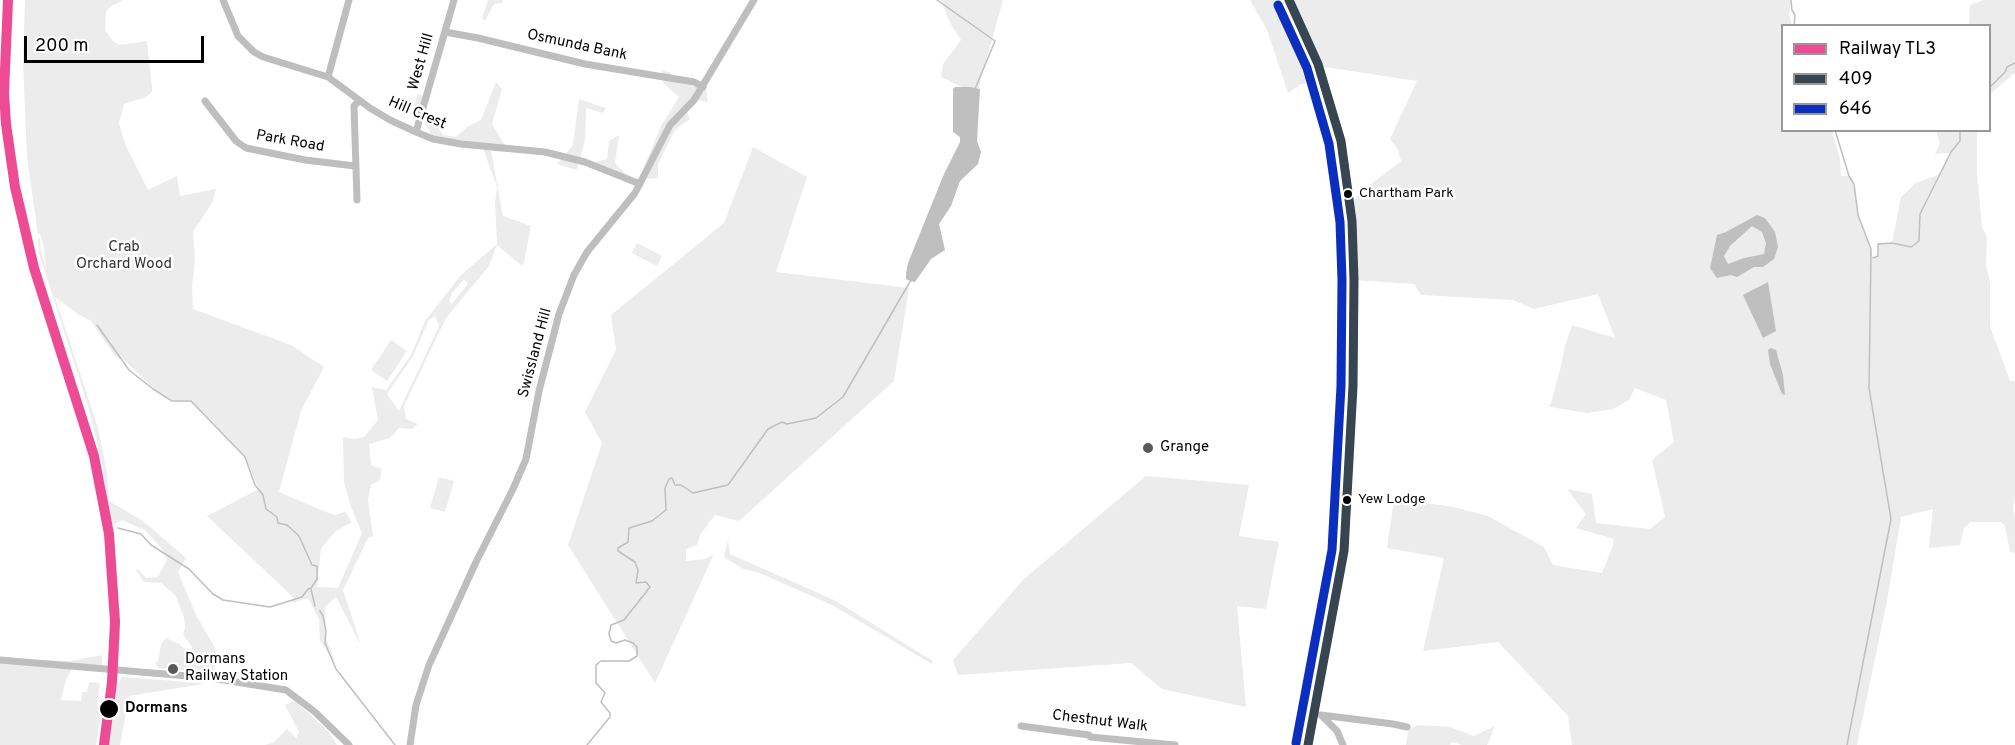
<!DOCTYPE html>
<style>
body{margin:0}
#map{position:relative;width:2015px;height:745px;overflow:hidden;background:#fff;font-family:Overpass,sans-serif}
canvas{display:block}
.legend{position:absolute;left:1781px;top:24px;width:210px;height:108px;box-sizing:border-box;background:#fff;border:2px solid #999;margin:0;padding:8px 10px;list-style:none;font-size:18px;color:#000}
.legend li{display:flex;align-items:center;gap:12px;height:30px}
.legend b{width:30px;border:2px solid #999}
.scale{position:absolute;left:24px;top:36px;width:180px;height:27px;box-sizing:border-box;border:3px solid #000;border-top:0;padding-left:8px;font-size:18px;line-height:21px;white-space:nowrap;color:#000;-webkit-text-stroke:4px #fff;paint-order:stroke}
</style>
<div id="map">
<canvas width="2015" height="745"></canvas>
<ul class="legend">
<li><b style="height:8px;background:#ee4b95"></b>Railway TL3</li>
<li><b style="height:8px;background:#36454f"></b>409</li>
<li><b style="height:8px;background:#0a2ebe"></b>646</li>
</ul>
<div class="scale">200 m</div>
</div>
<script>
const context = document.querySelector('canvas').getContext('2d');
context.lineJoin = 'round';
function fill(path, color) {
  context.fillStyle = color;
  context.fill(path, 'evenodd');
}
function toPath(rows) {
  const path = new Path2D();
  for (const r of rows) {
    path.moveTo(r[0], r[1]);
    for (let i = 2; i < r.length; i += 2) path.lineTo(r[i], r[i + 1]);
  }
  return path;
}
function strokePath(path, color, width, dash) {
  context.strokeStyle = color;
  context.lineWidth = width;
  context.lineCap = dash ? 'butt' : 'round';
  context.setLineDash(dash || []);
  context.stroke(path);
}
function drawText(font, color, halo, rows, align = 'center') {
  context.font = font + ' Overpass,sans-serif';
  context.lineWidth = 5;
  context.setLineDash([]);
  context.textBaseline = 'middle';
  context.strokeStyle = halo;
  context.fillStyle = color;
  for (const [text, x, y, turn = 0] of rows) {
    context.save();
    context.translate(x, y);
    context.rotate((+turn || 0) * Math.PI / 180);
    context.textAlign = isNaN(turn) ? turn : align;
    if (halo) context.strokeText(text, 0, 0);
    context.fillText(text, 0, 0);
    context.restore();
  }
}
fill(toPath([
 [25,0,124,0,111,6,106,11,105,30,114,42,119,45,147,41,152,87,152,92,146,97,124,104,119,123,125,144,148,190,177,176,180,196,216,189,213,201,193,232,195,262,192,287,193,309,291,345,324,367,301,411,279,492,326,512,335,515,345,512,352,522,336,531,321,548,317,587,338,588,362,533,351,507,344,482,343,437,355,439,364,437,378,420,372,387,386,390,411,355,425,321,462,274,497,244,495,202,497,187,481,143,458,141,433,137,414,107,418,94,429,98,426,110,443,135,456,137,467,127,481,120,496,82,502,89,492,124,509,152,491,151,503,216,531,226,524,262,522,266,497,245,489,266,446,318,404,406,406,419,418,424,412,429,399,428,390,438,369,444,371,465,382,469,380,480,371,485,368,500,373,536,368,538,343,590,361,645,336,597,325,607,326,638,336,665,320,641,319,619,308,598,291,603,294,598,207,516,259,489,245,457,191,401,173,400,153,388,121,357,119,359,116,357,91,321,78,314,55,297,98,428,107,473,109,501,143,521,186,558,178,572,196,615,214,646,216,658,214,673,159,668,155,663,158,661,161,644,166,638,179,644,189,653,192,652,192,647,183,635,185,628,184,617,175,595,161,583,144,582,136,570,138,569,146,578,158,577,167,559,162,549,145,530,122,520,112,525,120,624,119,661,117,661,116,588,103,467,88,406,39,253,38,238,40,239,41,252,46,268,44,248,40,234,38,234,27,158,23,62],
 [464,279,468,284,451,305,449,301,452,293],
 [435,316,439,326,399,411,387,394,413,356,429,320],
 [488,0,503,0,502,3,494,4,485,21,482,18],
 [941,0,1003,0,977,94,941,77,943,64,961,40,950,23],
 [1250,0,1279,0,1291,20,1315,83,1301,84,1288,93,1267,30],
 [1289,0,1791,0,1789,14,1792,25,1782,26,1782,130,1832,131,1840,159,1841,176,1849,176,1854,184,1858,215,1871,249,1873,259,1878,256,1878,244,1892,243,1901,197,1916,183,1938,175,1950,153,1935,154,1940,143,1936,131,1977,131,1977,174,1982,227,1987,237,1986,265,1990,283,1990,326,2010,381,2015,381,2015,496,2013,508,2015,519,2015,553,2010,552,2005,526,2001,522,1971,522,1964,528,1960,545,1929,548,1933,509,1901,517,1887,601,1857,745,1572,745,1568,716,1498,642,1423,651,1444,558,1387,548,1394,499,1454,507,1488,516,1544,547,1553,565,1602,573,1612,548,1614,539,1576,528,1586,514,1567,489,1592,494,1596,523,1650,529,1665,517,1652,460,1674,442,1666,400,1635,388,1629,400,1613,409,1587,413,1550,407,1562,362,1564,349,1572,325,1615,338,1598,294,1534,309,1513,300,1421,295,1414,284,1354,280,1350,204,1366,188,1401,161,1398,150,1390,139,1417,81,1318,66],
 [1984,0,2015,0,2015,73,1990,94,1990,26,1969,25,1970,5],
 [662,70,671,73,672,81,706,89,708,102,691,99,684,105,690,119,675,130,658,164,658,178,646,179,642,172,661,126,679,97,663,83],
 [579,99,606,108,603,113,586,108,585,140,577,170,557,164,573,145],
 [619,135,615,163,627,176,595,162,607,159,609,141],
 [753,147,807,177,776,272,909,288,894,381,739,521,715,515,700,535,697,545,686,549,686,561,705,559,714,554,655,683,568,545,602,443,585,412,616,350,611,315,724,223],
 [637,243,662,256,657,266,632,253],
 [391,340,407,351,387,381,371,370],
 [1146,476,1249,485,1239,536,1279,542,1266,609,1237,606,1246,707,1162,689,1131,663,958,675,953,660,1024,579],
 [439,477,454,481,445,512,430,508],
 [728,540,730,554,834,600,933,661,932,664,832,605,757,572,743,569,724,557],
 [102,655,102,665,75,664,66,679,61,700,81,701,82,692,87,692,89,682,100,683,97,707,102,708,96,745,0,745,0,658,71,661],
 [122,677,203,683,203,684,129,696,120,745,106,745,111,717,113,717,114,714,111,713,114,689],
 [295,701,328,731,337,745,265,745,274,742,287,729,296,738,299,732,285,705],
 [1418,725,1450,727,1474,736,1495,726,1487,745,1462,745,1452,742,1450,745,1406,745,1408,730]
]), '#ececec');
fill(toPath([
 [955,87,970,87,980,89,977,141,981,152,978,164,960,181,951,206,939,224,945,250,931,259,915,282,910,281,906,279,906,274,908,263,944,174,960,142,960,137,953,132,953,89],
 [1757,215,1765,218,1775,232,1778,247,1774,259,1763,267,1754,267,1737,277,1731,275,1717,278,1710,268,1717,235,1726,232],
 [1752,226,1762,232,1766,243,1764,254,1744,258,1728,264,1724,256,1730,246],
 [1768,282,1776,331,1763,338,1743,295],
 [1771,348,1776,350,1783,375,1785,395,1782,394,1770,364,1768,350]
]), '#bfbfbf');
strokePath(toPath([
 [937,0,995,41,975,89],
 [1791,0,1792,10,1795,15,1794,26],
 [1990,87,2005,72,2007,67,2015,63],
 [1835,130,1849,176,1854,184,1858,215,1871,249,1869,388,1891,519,1847,745],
 [1873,258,1878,256,1878,244,1892,243,1911,247,1919,241,1920,214,1951,152,1960,141,1960,130],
 [97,325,129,370,153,389,172,401,191,401,245,457,255,485,263,495,266,509,277,517,278,523,287,525,299,536,312,565,317,566,317,579,311,588,308,589,302,597,270,607,223,600,213,594,189,569,151,545,141,534,118,528],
 [311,589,315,606],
 [320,611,323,616,326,631,325,643,336,669,395,745],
 [587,745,610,717,610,713,601,702,605,693,596,683,596,665,601,661,629,661,637,656,637,647,633,643,625,640,616,643,611,641,609,634,611,625,624,620,650,587,646,582,636,583,638,570,635,562,618,551,618,548,628,542,629,528,652,521,666,510,665,488,669,479,672,478,675,485,681,485,693,493,728,485,768,429,782,422,787,424,816,418,843,397,911,280]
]), '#bfbfbf', 1.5);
strokePath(toPath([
 [223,0,238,36,254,52,263,57,328,77,370,108,390,120,416,132,433,139,461,144,545,152,585,162,640,184],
 [445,32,478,38,585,64,694,82,703,87],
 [328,77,349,0],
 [205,101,236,141,246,148,305,160,355,166],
 [416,132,454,0],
 [357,200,354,106,359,101],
 [0,660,211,678,286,690,315,712,349,745],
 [1321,715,1393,724,1407,727],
 [1322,716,1337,731,1343,745],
 [1021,726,1089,735,1090,737,1175,745],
 [410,745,416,705,429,665,476,562,513,489,526,459,539,391,559,314,574,275,587,252,635,193,670,125,694,100,754,0]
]), '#bebebe', 7);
strokePath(toPath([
 [1289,0,1318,64,1341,141,1352,221,1354,280,1353,386,1344,551,1308,745]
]), '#bebebe', 8);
strokePath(toPath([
 [1289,0,1318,64,1341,141,1352,221,1354,280,1353,386,1344,551,1308,745]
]), '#36454f', 9);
strokePath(toPath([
 [1278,5,1307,68,1329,144,1340,222,1342,280,1341,386,1332,550,1296,743]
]), '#0a2ebe', 9);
strokePath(toPath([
 [8,0,4,93,6,124,15,187,34,268,94,456,109,534,115,622,112,682,104,745]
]), '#ee4b95', 10);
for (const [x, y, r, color] of [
 [1348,194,5,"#000"],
 [1148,448,6,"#595959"],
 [1347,500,5,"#000"],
 [173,669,6,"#595959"],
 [109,709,10,"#000"]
]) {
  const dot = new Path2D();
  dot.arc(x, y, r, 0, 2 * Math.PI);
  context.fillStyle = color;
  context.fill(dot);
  strokePath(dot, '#fff', 2);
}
drawText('14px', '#000', '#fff', [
 ["Chartham Park",1359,194],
 ["Yew Lodge",1358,500]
], 'left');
drawText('15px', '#000', '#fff', [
 ["Osmunda Bank",577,46,12],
 ["West Hill",422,62,-74],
 ["Hill Crest",417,114,23],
 ["Park Road",290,142,10],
 ["Swissland Hill",536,353,-75],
 ["Chestnut Walk",1100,722,7]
]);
drawText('15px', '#333', '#fff', [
 ["Crab",124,248],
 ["Orchard Wood",124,265]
]);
drawText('15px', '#000', '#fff', [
 ["Grange",1160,448],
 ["Dormans",185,660],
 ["Railway Station",185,677]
], 'left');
drawText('bold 15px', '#000', '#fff', [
 ["Dormans",125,709]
], 'left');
</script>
